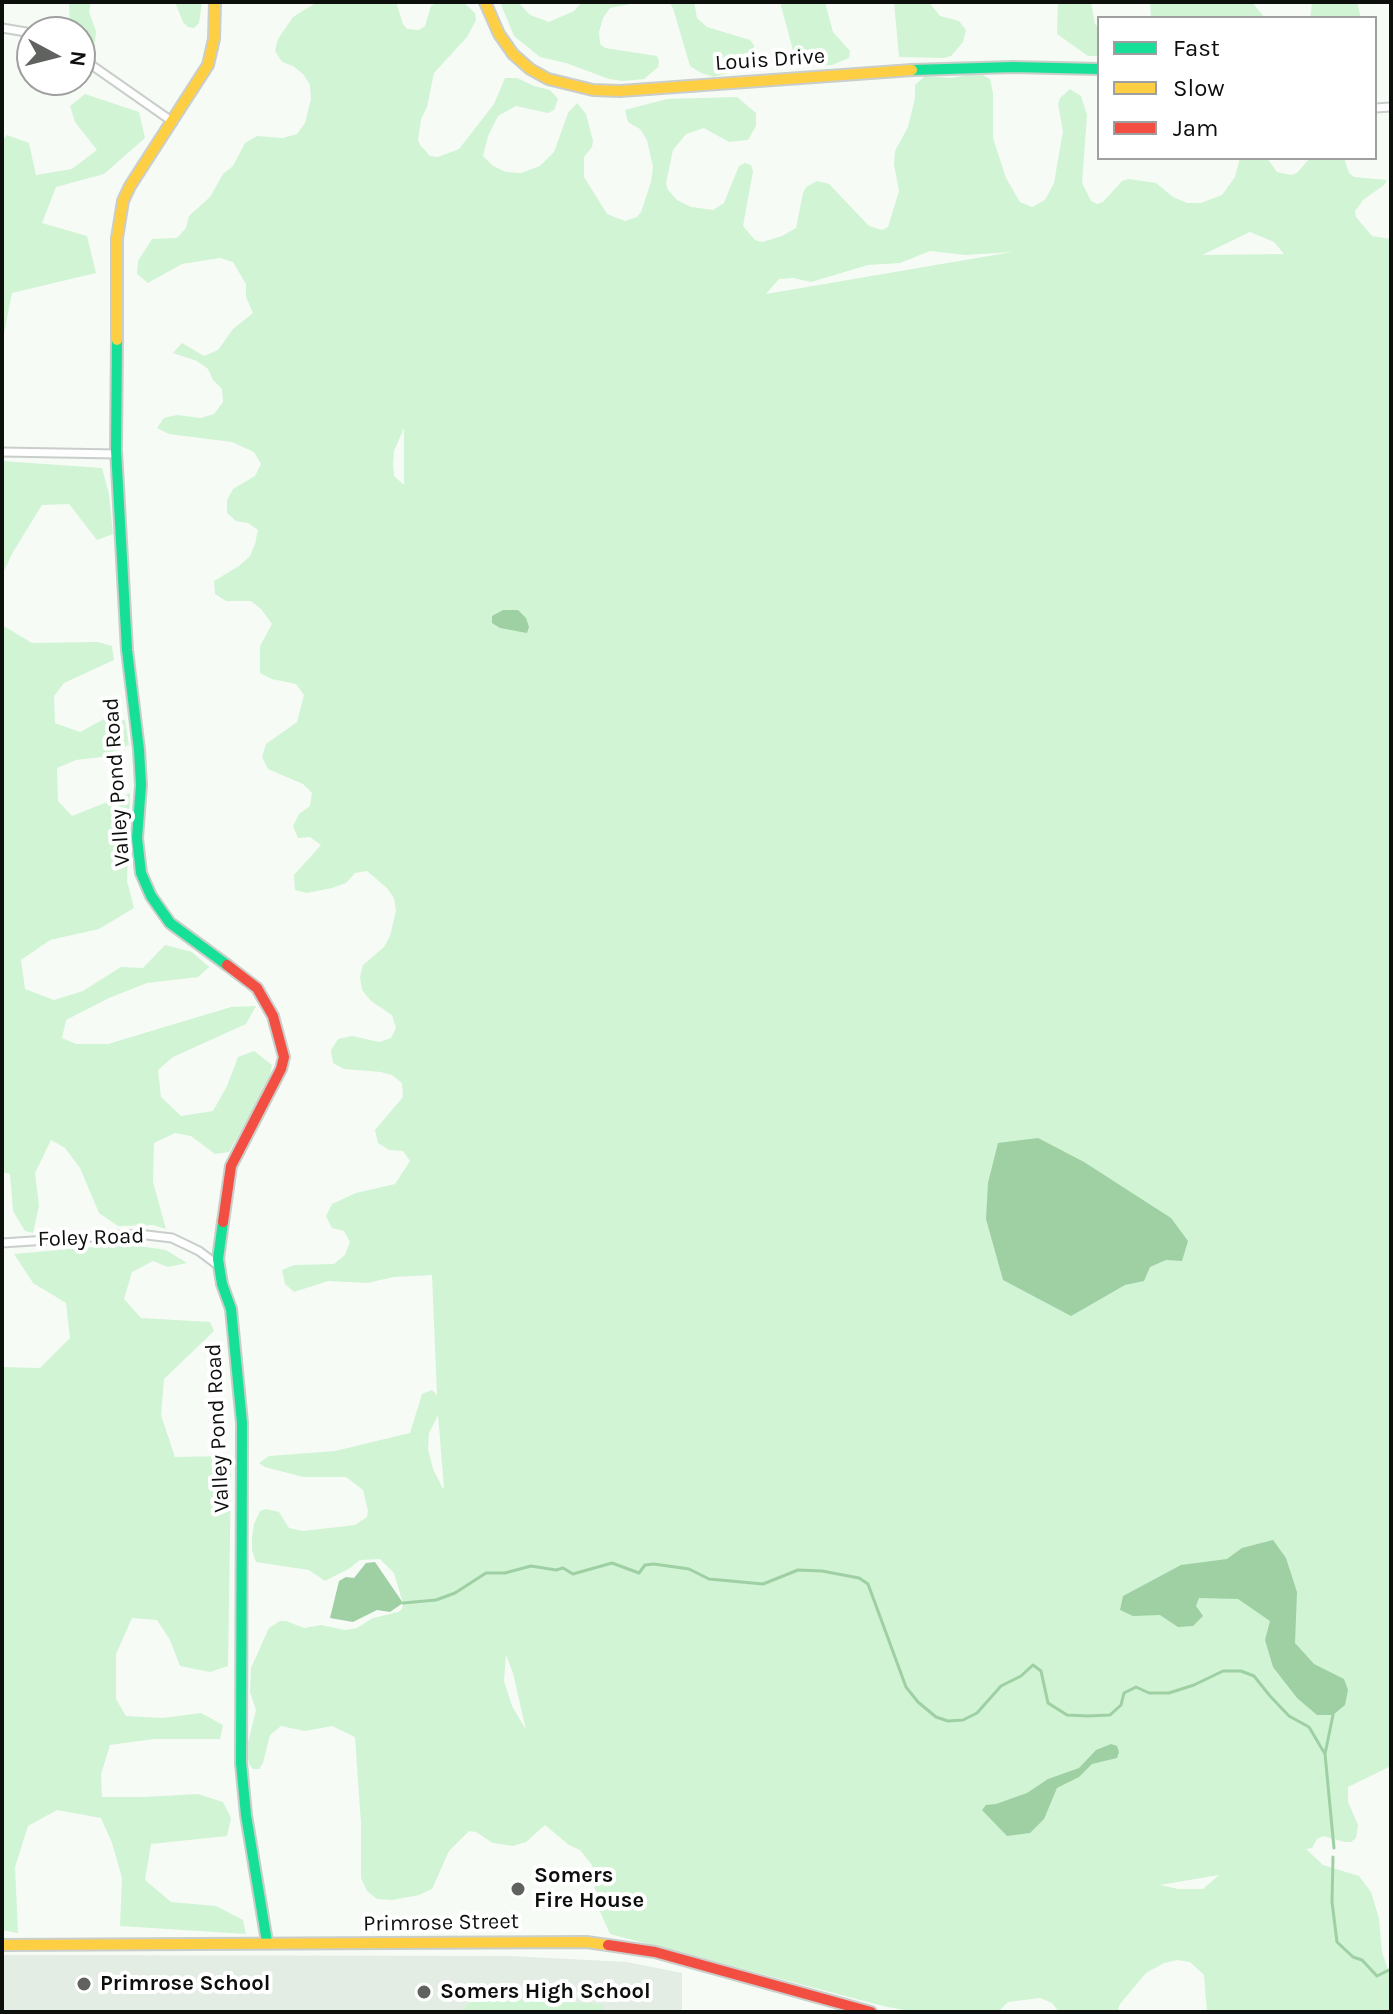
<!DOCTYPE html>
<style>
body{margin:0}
#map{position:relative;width:1393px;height:2014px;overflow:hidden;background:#f6fbf6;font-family:Karla,sans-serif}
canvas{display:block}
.frame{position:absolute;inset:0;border:4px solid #0d0f0d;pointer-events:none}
.legend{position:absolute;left:1097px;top:16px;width:280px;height:144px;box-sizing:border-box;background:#fff;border:2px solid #9e9f9e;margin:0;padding:10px 14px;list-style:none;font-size:24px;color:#0d0f0d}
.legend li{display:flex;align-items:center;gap:16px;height:40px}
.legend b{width:40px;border:2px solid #9e9f9e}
.north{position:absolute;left:16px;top:16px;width:80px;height:80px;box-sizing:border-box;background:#fff;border:2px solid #9e9f9e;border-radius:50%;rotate:97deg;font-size:22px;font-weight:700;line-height:32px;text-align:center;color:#0d0f0d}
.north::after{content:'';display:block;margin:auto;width:28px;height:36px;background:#5f625f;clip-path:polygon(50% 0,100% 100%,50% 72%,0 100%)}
</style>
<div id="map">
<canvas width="1393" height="2014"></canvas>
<div class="frame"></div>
<ul class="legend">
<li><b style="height:10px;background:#16e098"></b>Fast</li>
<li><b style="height:10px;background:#ffcf43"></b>Slow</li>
<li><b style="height:10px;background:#f24e42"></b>Jam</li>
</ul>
<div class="north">N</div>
</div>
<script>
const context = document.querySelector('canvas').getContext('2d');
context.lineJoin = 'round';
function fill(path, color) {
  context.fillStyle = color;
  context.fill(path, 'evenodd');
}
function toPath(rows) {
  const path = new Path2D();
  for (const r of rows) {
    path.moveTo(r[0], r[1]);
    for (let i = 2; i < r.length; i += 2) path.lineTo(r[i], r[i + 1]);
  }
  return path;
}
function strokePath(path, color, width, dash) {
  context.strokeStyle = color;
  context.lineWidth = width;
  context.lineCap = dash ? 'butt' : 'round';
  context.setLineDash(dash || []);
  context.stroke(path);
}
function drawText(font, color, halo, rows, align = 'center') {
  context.font = font + ' Karla,sans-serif';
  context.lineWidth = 8;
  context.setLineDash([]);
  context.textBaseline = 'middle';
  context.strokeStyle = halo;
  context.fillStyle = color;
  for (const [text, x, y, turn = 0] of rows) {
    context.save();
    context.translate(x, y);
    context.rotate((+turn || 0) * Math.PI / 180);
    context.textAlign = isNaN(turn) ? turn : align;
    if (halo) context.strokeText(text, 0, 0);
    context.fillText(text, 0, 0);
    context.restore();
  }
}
fill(toPath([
 [2,1955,511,1956,627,1962,682,1973,682,2012,2,2012]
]), '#e3ede4');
fill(toPath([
 [69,2,91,2,89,12,96,31,95,43,78,32,70,23],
 [175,2,202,2,199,23,194,28,188,27,183,22],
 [317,2,396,2,403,24,407,29,419,30,425,26,431,6,438,2,463,2,475,13,476,20,467,37,434,73,427,107,421,119,418,140,420,145,430,156,438,157,459,149,494,104,505,78,517,78,534,86,550,90,558,99,554,110,548,113,516,106,498,116,488,136,483,156,493,166,506,172,521,173,540,166,554,152,568,113,577,103,586,114,593,141,592,147,584,157,584,177,607,214,625,221,637,217,641,212,651,182,653,167,647,140,640,129,628,122,625,110,667,99,737,97,756,113,756,126,748,140,729,142,704,128,686,134,673,150,666,183,668,190,677,200,691,207,713,210,724,203,739,166,745,163,751,165,753,171,743,226,755,240,762,242,782,236,796,228,803,193,806,187,817,181,829,184,869,226,882,230,888,227,899,191,894,164,895,151,908,127,915,98,915,85,925,76,951,78,979,73,990,79,993,93,993,138,1006,178,1020,202,1032,207,1045,200,1054,183,1063,131,1058,104,1060,98,1070,89,1081,96,1087,115,1082,183,1091,201,1097,204,1103,202,1122,181,1129,179,1156,183,1173,197,1187,203,1201,203,1222,195,1235,177,1240,158,1267,158,1277,172,1291,175,1297,173,1310,158,1344,158,1349,173,1354,177,1387,180,1384,185,1363,200,1355,211,1356,217,1372,236,1391,239,1391,1766,1348,1787,1348,1802,1358,1825,1356,1838,1351,1842,1345,1842,1323,1836,1317,1839,1312,1848,1306,1849,1323,1865,1359,1876,1371,1892,1379,1918,1382,1952,1389,1972,1389,2012,1207,2012,1204,1975,1190,1962,1177,1960,1164,1963,1146,1973,1120,2004,1117,2012,1059,2012,1052,2003,1040,1998,1008,2002,998,2012,914,2012,883,2006,610,1934,597,1905,592,1865,580,1850,569,1845,545,1825,526,1842,513,1846,493,1843,476,1832,469,1831,449,1851,432,1889,419,1895,392,1900,377,1899,367,1891,361,1878,361,1823,355,1737,332,1726,305,1731,281,1726,270,1735,263,1763,259,1769,253,1769,249,1764,246,1751,256,1710,250,1692,251,1668,269,1628,280,1621,286,1621,304,1628,321,1625,345,1630,357,1628,373,1618,398,1612,402,1609,403,1603,394,1573,380,1559,360,1560,350,1568,325,1581,309,1570,256,1562,252,1550,252,1537,254,1524,260,1511,266,1509,279,1512,289,1528,303,1531,355,1525,367,1517,368,1511,363,1490,346,1477,303,1477,265,1467,259,1463,269,1456,335,1451,410,1433,422,1394,432,1390,437,1395,432,1275,394,1277,367,1283,328,1281,294,1292,285,1284,282,1270,294,1265,334,1264,345,1255,350,1242,344,1231,332,1228,326,1216,332,1204,356,1193,395,1184,410,1161,403,1151,389,1150,378,1143,375,1130,403,1097,402,1083,392,1075,381,1072,344,1069,333,1063,331,1050,338,1039,352,1036,379,1042,391,1038,396,1028,392,1015,371,1001,362,990,360,977,363,965,384,947,390,936,396,911,394,898,387,888,367,871,355,873,346,883,332,888,307,893,295,890,294,875,321,845,310,837,298,838,293,826,299,814,310,806,312,793,303,784,268,769,262,757,266,744,297,722,304,695,296,684,272,679,260,673,260,646,272,624,261,609,251,601,226,601,215,594,214,581,239,566,250,556,255,544,258,530,248,523,236,521,227,513,227,500,233,489,255,476,261,464,254,452,232,442,169,434,157,428,164,418,177,415,201,418,214,414,223,402,222,389,213,380,208,369,197,361,173,353,182,343,204,356,218,350,233,329,253,313,246,297,246,284,233,262,220,258,182,264,148,283,137,274,138,261,152,239,177,238,186,228,189,216,210,197,223,174,233,166,245,143,257,136,283,138,297,134,305,123,311,99,310,85,303,74,293,66,282,62,275,51,278,39,293,17],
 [1250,232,1274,242,1284,254,1202,255],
 [930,251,966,255,1012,252,766,294,779,279,793,278,811,282,868,265,900,263],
 [404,428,404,484,403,484,394,476,393,464,394,451],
 [438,1415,444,1488,443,1489,433,1469,428,1449,429,1433],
 [506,1655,513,1673,526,1730,512,1706,504,1681],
 [1219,1875,1203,1889,1178,1889,1160,1885],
 [500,2,518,2,530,15,549,22,574,11,582,2,641,2,610,8,603,18,599,32,600,44,605,48,657,56,659,61,658,67,644,79,623,81,609,79,566,63,540,57,514,36],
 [669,2,694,2,697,18,707,27,750,40,754,45,754,58,738,70,714,77,701,73,690,66,673,8],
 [780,2,825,2,833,32,850,51,849,58,832,65,802,66,794,54],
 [894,2,929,2,940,16,959,21,966,30,963,42,951,56,944,58,899,57],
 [1058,2,1091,2,1095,24,1099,28,1099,56,1088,56,1057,34],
 [1150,2,1252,2,1265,18,1151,18],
 [1312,2,1357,2,1361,18,1310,18],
 [85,94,139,112,145,138,104,174,56,187,42,223,87,236,96,273,12,293,2,343,2,141,7,135,29,143,36,175,72,169,97,150,75,122,70,106],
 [2,461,102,468,109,494,113,534,97,540,69,504,42,505,13,552,2,575],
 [2,625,32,643,98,642,112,646,114,660,64,683,54,696,55,723,80,732,104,719,125,720,129,745,102,757,76,760,57,768,58,801,72,816,130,793,127,881,134,908,99,929,50,940,21,960,25,989,54,1000,83,991,121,967,143,968,165,945,192,952,209,967,198,977,147,983,109,998,66,1020,62,1038,76,1044,108,1044,231,1007,256,1006,246,1024,173,1057,158,1070,161,1097,181,1116,213,1111,227,1086,238,1057,254,1051,272,1065,269,1083,229,1152,215,1154,191,1136,175,1133,154,1143,153,1182,166,1229,153,1225,118,1226,99,1213,80,1168,65,1148,51,1140,35,1173,39,1206,33,1233,25,1231,13,1211,10,1174,2,1172],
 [126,1244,166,1250,187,1263,168,1267,153,1261,132,1272,124,1299,141,1318,210,1322,214,1331,164,1379,161,1415,175,1457,224,1456,231,1472,228,1666,210,1672,180,1666,170,1640,157,1620,132,1618,116,1654,116,1699,126,1716,163,1718,201,1713,223,1725,220,1739,154,1739,110,1745,101,1774,102,1797,144,1797,198,1794,223,1802,231,1818,227,1836,151,1844,145,1880,171,1902,216,1906,243,1920,246,1934,120,1926,122,1878,112,1843,101,1818,57,1810,28,1826,15,1867,18,1933,2,1930,2,1367,40,1368,70,1338,66,1303,33,1283,14,1254],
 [473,1997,602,2004,605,2012,461,2012]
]), '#d1f4d4');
fill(toPath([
 [503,610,518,610,526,618,529,627,527,633,500,628,492,623,492,616],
 [1038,1138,1084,1162,1171,1218,1188,1241,1182,1261,1166,1260,1150,1267,1144,1281,1125,1285,1071,1316,1003,1280,986,1219,988,1183,998,1143],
 [1273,1540,1286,1558,1297,1592,1295,1643,1314,1664,1344,1679,1348,1690,1345,1705,1333,1715,1317,1715,1297,1698,1273,1667,1265,1640,1270,1621,1238,1599,1199,1598,1196,1606,1203,1616,1193,1626,1178,1627,1160,1615,1133,1616,1120,1610,1123,1596,1181,1565,1227,1559,1242,1548],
 [375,1562,403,1603,390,1612,377,1610,353,1622,330,1618,339,1581,346,1577,354,1578,366,1563],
 [1111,1744,1117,1746,1119,1752,1117,1758,1092,1764,1079,1777,1057,1788,1044,1819,1030,1833,1007,1836,982,1810,986,1805,996,1804,1027,1793,1048,1779,1079,1768,1096,1750]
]), '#9ed0a4');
strokePath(toPath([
 [403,1603,436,1600,455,1593,486,1573,505,1573,531,1566,556,1570,563,1568,573,1574,612,1563,639,1573,645,1565,654,1564,689,1569,709,1579,763,1584,798,1570,822,1571,859,1578,868,1584,906,1687,918,1702,936,1717,948,1721,963,1720,977,1713,1001,1686,1021,1676,1033,1665,1041,1671,1048,1703,1067,1715,1088,1716,1110,1715,1121,1705,1124,1693,1136,1687,1149,1693,1169,1693,1194,1685,1223,1671,1241,1671,1254,1676,1270,1696,1289,1716,1309,1727,1325,1754],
 [1333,1715,1325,1754,1334,1848],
 [1333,1857,1332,1902,1337,1942,1353,1957,1362,1960,1377,1976,1391,1969]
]), '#9ed0a4', 3);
const street = toPath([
 [2,28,32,33],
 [80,57,173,122],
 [1375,108,1391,107],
 [2,452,117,454],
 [2,1243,138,1234,172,1238,199,1251,219,1266]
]);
const fast = toPath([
 [912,70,1013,67,1099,69],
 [117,340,116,450,127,650,139,750,141,785,137,838,141,873,151,896,170,923,227,965],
 [223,1222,218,1259,222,1284,231,1309,242,1423,241,1763,246,1815,267,1942]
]);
const slow = toPath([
 [485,2,499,34,513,54,530,69,548,79,593,90,620,91,912,70],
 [117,340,117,238,123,201,130,186,208,65,214,39,215,2],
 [2,1945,586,1942,608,1945]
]);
const jam = toPath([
 [223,1222,231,1166,281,1069,284,1057,273,1016,257,988,227,965],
 [608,1945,655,1952,871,2012]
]);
strokePath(street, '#cacecb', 11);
strokePath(fast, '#cacecb', 14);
strokePath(slow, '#cacecb', 14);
strokePath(jam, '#cacecb', 14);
strokePath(street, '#fefefe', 7);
strokePath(fast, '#16e098', 10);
strokePath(slow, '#ffcf43', 10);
strokePath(jam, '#f24e42', 10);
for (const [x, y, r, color] of [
 [518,1889,8,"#5f625f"],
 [84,1984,8,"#5f625f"],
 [424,1992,8,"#5f625f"]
]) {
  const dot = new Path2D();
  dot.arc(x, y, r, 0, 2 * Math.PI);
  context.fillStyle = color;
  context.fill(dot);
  strokePath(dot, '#fff', 3);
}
drawText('22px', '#0d0f0d', '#fff', [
 ["Louis Drive",770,60,-4],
 ["Valley Pond Road",117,782,-94],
 ["Foley Road",91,1238,-2],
 ["Valley Pond Road",218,1428,-93],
 ["Primrose Street",441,1923,-1]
]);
drawText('bold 22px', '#0d0f0d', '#fff', [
 ["Somers",534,1876],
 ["Fire House",534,1901],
 ["Primrose School",100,1984],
 ["Somers High School",440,1992]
], 'left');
</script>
